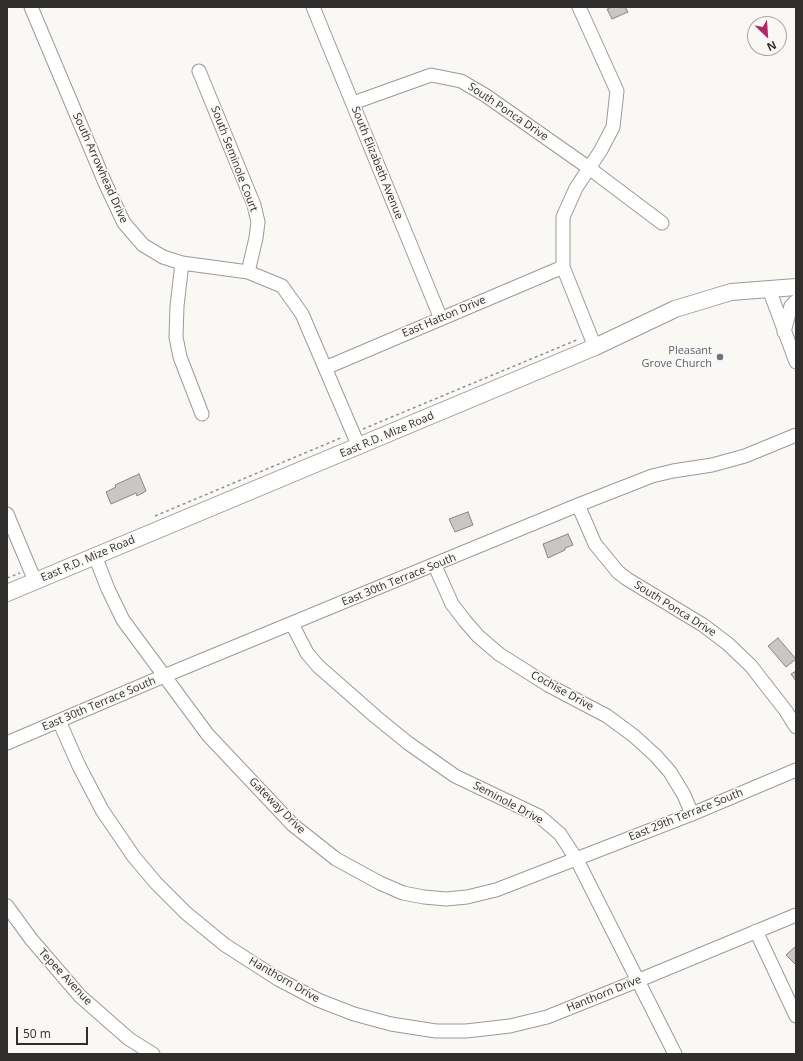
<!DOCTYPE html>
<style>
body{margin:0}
#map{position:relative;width:803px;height:1061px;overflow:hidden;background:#faf8f5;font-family:"Open Sans",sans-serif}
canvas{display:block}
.frame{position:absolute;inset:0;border:8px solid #302f2e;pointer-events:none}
.north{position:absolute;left:747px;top:16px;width:40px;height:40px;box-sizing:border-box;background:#faf8f5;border:1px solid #a9a8a5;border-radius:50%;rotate:155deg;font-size:11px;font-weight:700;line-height:16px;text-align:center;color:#302f2e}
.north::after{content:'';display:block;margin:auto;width:14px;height:18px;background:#b32864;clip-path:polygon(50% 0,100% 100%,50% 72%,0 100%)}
.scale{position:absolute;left:16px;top:1027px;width:72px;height:18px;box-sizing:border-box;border:2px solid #302f2e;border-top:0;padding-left:5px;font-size:12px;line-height:14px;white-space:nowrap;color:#302f2e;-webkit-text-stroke:3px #faf8f5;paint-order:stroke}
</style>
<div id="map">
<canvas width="803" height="1061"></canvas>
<div class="frame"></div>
<div class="north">N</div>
<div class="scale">50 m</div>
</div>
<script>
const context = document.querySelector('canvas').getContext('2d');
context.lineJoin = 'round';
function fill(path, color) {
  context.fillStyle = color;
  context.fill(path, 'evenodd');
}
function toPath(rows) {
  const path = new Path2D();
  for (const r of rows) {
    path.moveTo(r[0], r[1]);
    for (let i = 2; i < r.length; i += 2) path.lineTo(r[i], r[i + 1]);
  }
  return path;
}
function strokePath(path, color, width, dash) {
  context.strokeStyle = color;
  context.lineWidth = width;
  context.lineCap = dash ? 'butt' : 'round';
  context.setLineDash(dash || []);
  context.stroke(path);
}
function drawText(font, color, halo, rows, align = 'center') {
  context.font = font + ' "Open Sans",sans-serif';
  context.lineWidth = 3.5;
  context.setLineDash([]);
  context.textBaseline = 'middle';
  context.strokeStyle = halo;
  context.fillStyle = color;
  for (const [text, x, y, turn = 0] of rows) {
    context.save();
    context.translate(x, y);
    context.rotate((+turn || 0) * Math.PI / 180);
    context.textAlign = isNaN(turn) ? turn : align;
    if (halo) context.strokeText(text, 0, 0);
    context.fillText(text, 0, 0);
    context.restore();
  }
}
const building = toPath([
 [608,7,625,7,628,12,612,19,607,9,609,9,608,7],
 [139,474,146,491,137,496,136,493,111,504,106,492,116,487,115,485,139,474],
 [468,512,473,525,455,532,449,519,468,512],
 [568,534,573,545,565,548,565,550,548,558,543,544,568,534],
 [778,638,796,659,786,667,768,646,778,638],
 [796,671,796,681,791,674,796,671],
 [796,946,796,965,786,955,796,946]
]);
fill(building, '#cac6c5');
strokePath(building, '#888584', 1);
const minor = toPath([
 [31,7,106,185,124,223,143,245,163,257,182,263,248,272,282,286,302,314,359,447],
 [313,7,441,319],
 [579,7,617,91,613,127,601,150,576,188,563,217,563,267,595,347],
 [199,71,254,205,258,222,256,238,248,272],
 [353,103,431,75,461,81,485,95,589,168,662,223],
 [182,263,177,306,176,337,180,357,202,414],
 [769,289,796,362],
 [784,332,791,306,796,301],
 [325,368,563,267],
 [578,505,595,544,618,572,627,579,703,625,728,644,751,666,786,711,796,727],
 [7,514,35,581],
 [95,556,108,589,123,620,208,735,293,825,336,859,380,883,403,893,424,897,446,899,467,897,496,890,692,814,796,770],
 [435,566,452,604,465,621,478,636,499,654,548,685,607,716,634,736,656,756,670,772,684,795,692,814],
 [292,624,307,653,318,666,376,717,408,743,455,776,539,816,560,834,577,860,675,1054],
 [59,721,79,766,102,810,134,857,156,883,186,913,225,945,278,979,318,1000,354,1014,391,1024,436,1031,466,1031,510,1026,547,1017,637,981,796,915],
 [7,743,164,676,578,505,652,476,673,471,712,465,745,456,796,435],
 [7,906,31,939,80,996,129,1039,153,1054],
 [756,931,796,1016]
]);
const major = toPath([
 [7,593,595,347,675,309,731,292,796,287]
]);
strokePath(minor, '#9c9a98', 15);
strokePath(major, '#9c9a98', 18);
strokePath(toPath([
 [363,429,579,339],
 [155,516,343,437],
 [7,578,20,573]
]), '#91908e', 1.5, [3, 3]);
strokePath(minor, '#fff', 13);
strokePath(major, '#fff', 16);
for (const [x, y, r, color] of [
 [720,357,4,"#6b7280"]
]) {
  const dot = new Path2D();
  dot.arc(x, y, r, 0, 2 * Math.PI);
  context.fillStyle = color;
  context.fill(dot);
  strokePath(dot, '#faf8f5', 1.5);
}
drawText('11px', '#302f2e', '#faf8f5', [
 ["South Ponca Drive",508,112,34],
 ["South Seminole Court",234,159,69],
 ["South Elizabeth Avenue",377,163,68],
 ["South Arrowhead Drive",100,168,66],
 ["East Hatton Drive",444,317,-23],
 ["East R.D. Mize Road",387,435,-23],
 ["East R.D. Mize Road",88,559,-23],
 ["East 30th Terrace South",399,580,-22],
 ["South Ponca Drive",675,609,32],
 ["Cochise Drive",562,691,29],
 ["East 30th Terrace South",99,704,-23],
 ["Seminole Drive",508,803,28],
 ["Gateway Drive",277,806,45],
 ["East 29th Terrace South",686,815,-22],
 ["Tepee Avenue",65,977,47],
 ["Hanthorn Drive",284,980,30],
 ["Hanthorn Drive",604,994,-22]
]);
drawText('11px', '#5b616d', '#faf8f5', [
 ["Pleasant",712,351],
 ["Grove Church",712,364]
], 'right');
</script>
